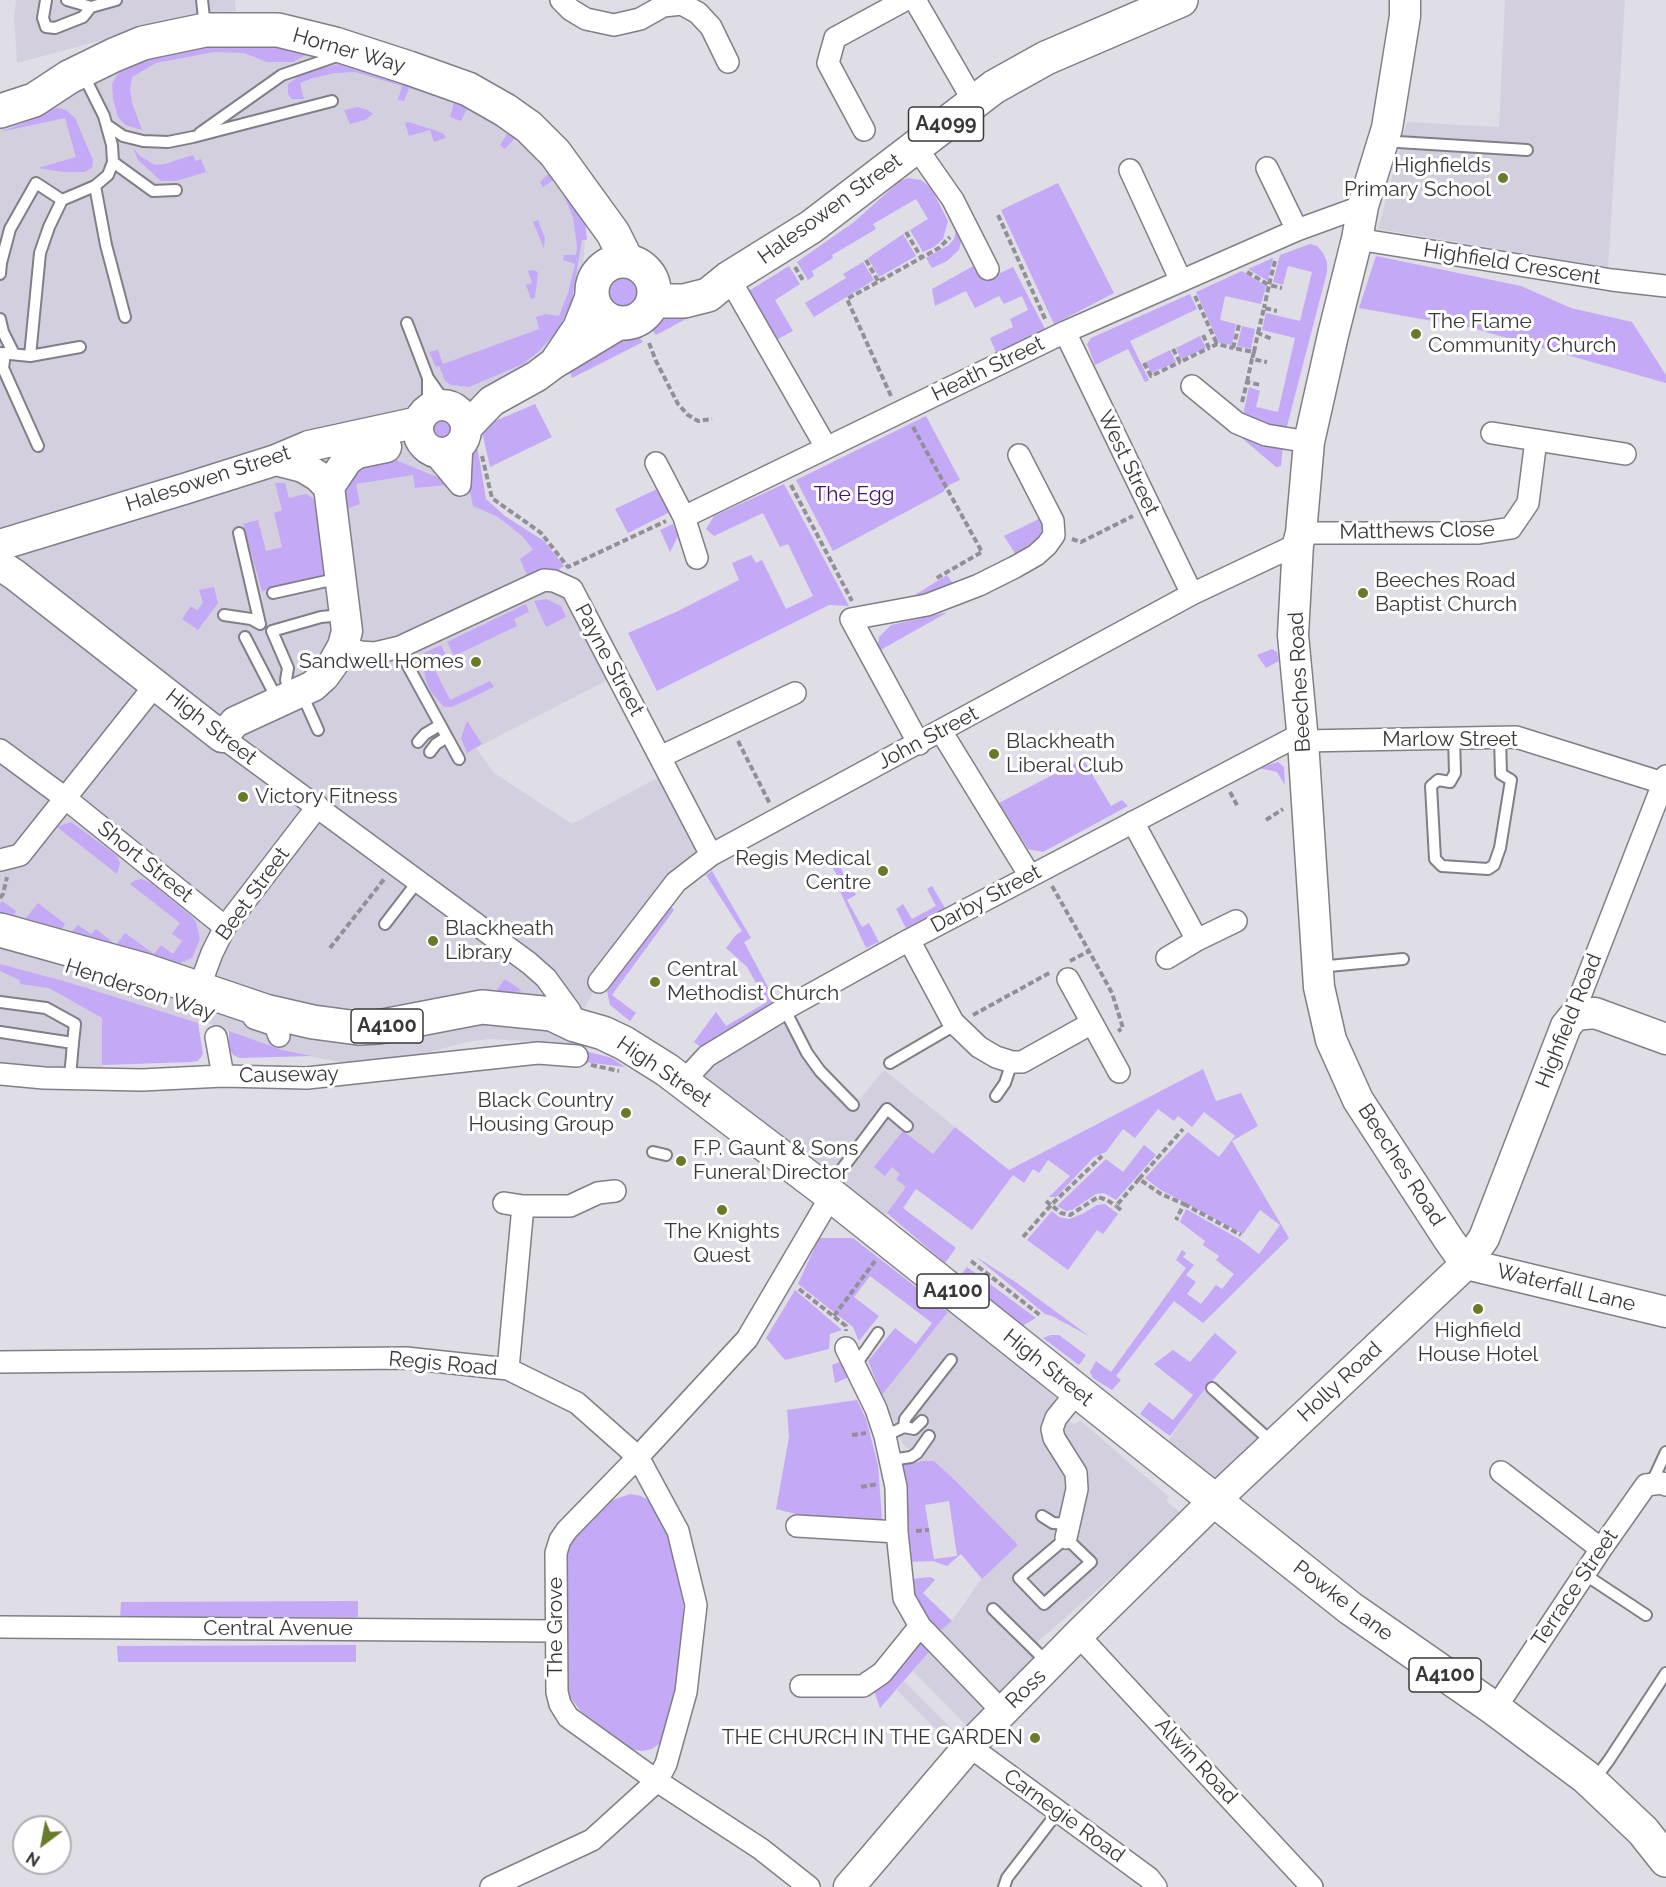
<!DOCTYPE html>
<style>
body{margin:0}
#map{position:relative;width:1666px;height:1887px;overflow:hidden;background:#dfdde6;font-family:Raleway,sans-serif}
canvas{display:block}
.north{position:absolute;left:12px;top:1815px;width:60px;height:60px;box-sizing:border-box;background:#fff;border:2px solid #afafb0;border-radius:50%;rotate:212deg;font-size:16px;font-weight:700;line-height:24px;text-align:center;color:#38373a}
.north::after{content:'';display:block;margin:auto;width:21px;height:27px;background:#697a29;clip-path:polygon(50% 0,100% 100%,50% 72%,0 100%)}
</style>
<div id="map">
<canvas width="1666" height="1887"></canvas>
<div class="north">N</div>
</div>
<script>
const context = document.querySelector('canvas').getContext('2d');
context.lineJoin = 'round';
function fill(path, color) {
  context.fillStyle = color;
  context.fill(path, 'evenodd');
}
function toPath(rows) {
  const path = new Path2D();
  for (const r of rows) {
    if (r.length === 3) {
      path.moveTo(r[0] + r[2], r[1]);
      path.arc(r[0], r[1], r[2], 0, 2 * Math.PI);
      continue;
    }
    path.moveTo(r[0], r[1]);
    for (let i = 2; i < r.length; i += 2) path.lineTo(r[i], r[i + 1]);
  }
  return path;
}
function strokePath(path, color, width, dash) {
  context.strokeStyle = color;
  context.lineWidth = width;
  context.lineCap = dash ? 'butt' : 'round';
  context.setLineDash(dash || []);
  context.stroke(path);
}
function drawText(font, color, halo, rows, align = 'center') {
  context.font = font + ' Raleway,sans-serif';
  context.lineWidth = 6;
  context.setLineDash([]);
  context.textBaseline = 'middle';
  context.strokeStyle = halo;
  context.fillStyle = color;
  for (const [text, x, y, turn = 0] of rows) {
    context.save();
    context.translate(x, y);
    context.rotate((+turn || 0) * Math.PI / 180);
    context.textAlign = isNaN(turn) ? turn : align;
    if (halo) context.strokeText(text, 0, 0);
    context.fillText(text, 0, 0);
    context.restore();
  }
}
fill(toPath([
 [16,0,235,0,236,11,189,16,140,26,99,41,17,63,14,17],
 [1505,0,1625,0,1608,267,1378,229,1407,122,1499,127],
 [234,36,463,92,547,155,586,224,583,267,568,310,553,364,461,413,476,439,469,460,467,480,473,506,498,517,523,537,533,550,617,675,476,748,494,773,572,824,668,772,711,855,599,982,575,1025,573,1048,540,1042,489,1039,467,1042,411,1057,366,1063,341,1062,282,1051,210,1024,198,1023,103,1064,101,1078,0,1074,0,123,67,98,107,75,152,56],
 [781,1011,797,1023,823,1066,859,1100,884,1070,955,1127,875,1230,711,1102,696,1067],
 [961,1298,1045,1382,1042,1386,1056,1398,1052,1406,1073,1424,1081,1421,1169,1497,1166,1501,1183,1515,1035,1644,1055,1660,978,1737,913,1671,930,1651,939,1632,952,1621,979,1582,1017,1545,956,1481,934,1461,921,1461,902,1443,894,1422,885,1408,882,1395,948,1312],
 [1211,1379,1278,1441,1214,1501,1158,1456],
 [904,1681,969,1746,961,1755,897,1690]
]), '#d4cfdf');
fill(toPath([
 [265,42,308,54,293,62,267,62,244,53,214,52,156,63,132,77,130,90,132,103,142,130,125,125,118,117,113,99,112,84,117,75,127,65,172,50,196,44],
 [349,61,395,71,524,132,584,215,587,240,582,240,572,300,558,330,539,351,523,364,469,387,451,385,445,381,439,366,436,367,429,352,438,350,443,364,539,329,536,317,545,314,559,316,568,293,575,264,563,260,564,255,576,255,577,247,573,217,560,186,555,179,543,187,540,182,550,172,527,145,515,138,505,149,500,145,508,133,467,109,461,121,450,117,454,103,440,98,409,88,404,101,398,100,402,86,355,72,335,73,313,78,300,83,304,99,292,99,288,94,288,84,300,75],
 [358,107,368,110,373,114,365,120,350,124,344,110],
 [57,108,66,110,75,118,93,160,92,168,84,172,63,172,38,168,76,157,65,118,0,132,31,120,46,111],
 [408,122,434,130,444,134,446,138,434,142,430,130,409,136,405,123],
 [133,148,140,156,155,165,165,164,193,155,196,161,201,159,206,172,176,181,161,181,138,160],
 [908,178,921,180,931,188,948,221,943,239,934,247,923,252,910,230,928,219,916,199,873,224,876,229,832,255,833,258,812,271,814,276,808,280,797,262,854,222,900,181],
 [1058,183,1114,293,1054,324,1001,210],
 [538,220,545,238,544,249,533,222],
 [956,230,960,235,961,242,959,250,947,261,932,268,926,258,949,245,954,239],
 [903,234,916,256,879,277,868,258],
 [1310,244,1317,246,1323,253,1327,262,1327,272,1286,430,1251,423,1243,415,1249,387,1260,391,1256,407,1278,412,1295,338,1262,330,1266,313,1300,321,1312,272,1288,266,1283,285,1273,282,1280,255],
 [1376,256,1521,286,1571,308,1632,322,1666,375,1666,383,1472,328,1359,308],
 [1273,258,1268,281,1248,269],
 [863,262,874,280,814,317,805,303,846,278,843,274],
 [975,265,988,279,1013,267,1045,329,996,353,990,338,1013,327,1010,319,1028,310,1022,296,1004,304,999,296,975,308,966,291,935,306,932,289],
 [789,266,800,284,775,300,793,331,776,340,747,292],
 [624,293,24],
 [533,270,538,272,535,298,531,299,526,285,532,283,528,271],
 [1242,271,1266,286,1261,304,1225,296,1220,320,1236,324,1232,345,1219,343,1196,292],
 [1190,294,1197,309,1130,341,1149,380,1145,382,1128,349,1095,365,1087,344,1091,338],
 [701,311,656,335,649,327,674,314],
 [1242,326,1255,329,1251,349,1237,346],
 [637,335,643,342,572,378,568,365,612,343],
 [1200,336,1206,348,1181,359,1176,348],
 [1170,350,1176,362,1151,373,1146,362],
 [535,404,552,437,490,467,481,427],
 [441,430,16],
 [926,416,960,480,949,485,943,492,833,551,796,480],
 [1230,428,1283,445,1281,466,1276,467],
 [476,439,486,499,505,516,544,541,564,566,555,572,551,569,540,568,527,575,520,559,533,550,523,537,498,517,473,506,467,480,469,460],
 [393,459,442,479,446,485,415,488,413,475,356,484,360,504,346,509,344,490,360,467],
 [275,483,285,483,289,498,306,494,314,499,325,574,262,591,243,524,258,520,266,551,282,547,274,513,282,510],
 [784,484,849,606,829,605,657,691,628,633,676,612,739,580,732,563,751,555,756,563,762,560,786,609,813,596,788,544,780,547,763,513,714,536,706,529,714,516],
 [657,489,670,512,628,533,615,509],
 [1043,517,1043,528,1037,540,1016,555,1004,536],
 [673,524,678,536,670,552,660,530],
 [947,575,954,585,928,596,905,601],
 [214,587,218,603,198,630,182,619,191,606,197,610,203,603,199,590],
 [546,599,561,606,566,617,546,627,534,601],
 [526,604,529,612,514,619,517,626,454,656,447,642],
 [948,612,877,652,879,637,891,625],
 [441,645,448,659,433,666,450,700,490,681,494,687,452,707,444,707,431,692,426,681,422,660,424,653],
 [1272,649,1277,652,1279,661,1266,668,1257,655],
 [467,721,482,744,467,753,461,738],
 [1083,759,1111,806,1122,800,1128,806,1043,852,1028,849,999,803],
 [1278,762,1284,767,1285,785,1277,772,1259,768],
 [71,822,116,855,120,863,117,874,57,827],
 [839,865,856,895,847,900,862,927,869,923,879,942,866,948,838,887,843,883,833,869],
 [712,871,751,938,744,942,777,1004,701,1047,694,1042,716,1012,726,1026,767,1002,747,967,726,948,736,935,742,931,706,875],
 [142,879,151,883,191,916,196,922,200,939,192,958,178,964,0,913,0,904,2,901,16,911,14,915,26,918,38,903,65,924,62,929,71,932,78,925,91,934,96,929,116,945,125,933,154,954,161,945,173,954,182,941,172,934,180,923,130,884,136,880],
 [932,886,945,908,906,928,896,909,903,904,912,919,936,906,927,889],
 [670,906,674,910,612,995,636,1013,630,1021,610,1005,607,991],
 [0,964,67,982,198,1023,203,1054,198,1061,191,1062,102,1065,102,1018,49,988,20,984,20,980,0,971],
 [505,979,522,991,493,995],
 [229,1031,282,1050,311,1056,240,1058,233,1055,229,1048],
 [585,1051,612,1058,625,1067,584,1062],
 [1203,1069,1216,1101,1241,1093,1258,1126,1232,1141,1289,1238,1203,1323,1174,1301,1116,1376,1121,1380,1112,1390,1093,1378,1090,1372,1096,1361,1111,1372,1186,1268,1176,1260,1182,1250,1186,1253,1183,1257,1194,1265,1186,1275,1196,1282,1187,1294,1201,1304,1216,1285,1222,1289,1234,1274,1216,1260,1219,1256,1203,1245,1205,1241,1180,1222,1186,1209,1239,1239,1259,1254,1280,1225,1260,1210,1243,1234,1161,1190,1145,1178,1188,1132,1219,1157,1235,1136,1204,1112,1192,1127,1178,1116,1174,1121,1158,1109,1135,1138,1123,1129,1106,1152,1094,1157,1056,1197,1049,1197,1070,1176,1048,1160,1039,1173,1033,1169,1024,1183,1013,1175,972,1230,916,1189,903,1208,956,1248,945,1263,887,1213,906,1187,896,1179,900,1174,892,1167,885,1176,874,1167,903,1131,933,1154,955,1127,1009,1170],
 [1144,1145,1156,1155,1116,1200,1104,1193,1096,1194,1072,1210,1066,1211,1057,1206,1106,1159,1123,1172],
 [1105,1204,1118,1214,1103,1234,1097,1230,1068,1270,1027,1240,1052,1211,1059,1217,1069,1219,1082,1214,1097,1205],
 [819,1238,853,1238,948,1312,882,1395,868,1361,895,1328,916,1344,932,1323,870,1276,854,1297,879,1316,859,1341,853,1327,798,1284],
 [975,1256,1017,1283,1089,1336,1052,1316,1045,1314],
 [967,1267,1036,1318,1022,1326,960,1276],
 [795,1290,842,1330,830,1334,829,1349,785,1360,766,1338],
 [1215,1333,1237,1352,1201,1394,1170,1436,1140,1414,1149,1402,1173,1420,1193,1395,1154,1364,1173,1350,1190,1362],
 [1051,1335,1059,1335,1086,1355,1079,1365,1043,1338],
 [842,1361,847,1378,835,1383,832,1365],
 [857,1400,866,1419,878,1465,882,1519,816,1519,776,1509,789,1437,787,1410],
 [921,1461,934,1461,956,1481,1018,1545,982,1579,961,1554,947,1566,933,1561,908,1562,900,1466],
 [949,1501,957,1556,934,1559,925,1505],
 [630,1494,641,1496,651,1502,660,1517,670,1542,683,1603,685,1632,682,1671,663,1741,652,1749,642,1751,630,1749,595,1724,580,1710,570,1697,564,1683,563,1570,569,1543,604,1503],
 [931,1577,935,1580,923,1593,952,1621,939,1632,920,1609,914,1598,910,1579],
 [358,1601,358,1617,120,1618,121,1602],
 [919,1642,930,1651,880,1708,873,1688],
 [356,1645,356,1662,118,1662,117,1646]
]), '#c4a9f7');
const lane = toPath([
 [46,0,43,18,46,27,55,28,83,17,91,7],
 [67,0,91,7,116,0],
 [202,0,205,27],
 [107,125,123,136,143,141,168,142,193,137,332,101],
 [200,133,282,75,340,55],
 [1384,139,1398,142,1527,150],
 [113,162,153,191,176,190],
 [95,186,106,245,125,317],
 [0,274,1,263,10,229,36,183,62,200],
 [0,319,3,332,14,354],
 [407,323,428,378,447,405],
 [0,353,30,356,80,347],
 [5,353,3,368,38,446],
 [30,356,40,253,49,227,62,200,95,186,108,175,113,162,112,145,104,116,83,74],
 [422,415,428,396,428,378],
 [273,593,340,578],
 [224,615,251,619,260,624,239,533],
 [245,637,278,701],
 [400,647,408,666,459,759],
 [302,694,318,730],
 [290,695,286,680,288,668,272,631,321,617,342,615],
 [1454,738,1455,773,1450,782,1438,780,1431,786,1435,859,1442,866,1488,869,1494,865,1500,848,1511,780,1501,774,1500,737],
 [418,742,425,734,440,725],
 [430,752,436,744,447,737],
 [385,924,418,881],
 [1318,967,1403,959],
 [0,1002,46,1008,75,1024,73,1043,0,1032],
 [785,1010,807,1053,820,1071,853,1105],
 [890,1063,955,1025],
 [70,1077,73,1043],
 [996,1096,1005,1083,1012,1062],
 [653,1152,666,1155],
 [827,1189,887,1109,907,1126],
 [854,1367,878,1333],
 [1212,1388,1274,1444],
 [904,1427,905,1419,951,1360],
 [885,1436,904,1427,914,1429,922,1421],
 [891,1460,911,1457,917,1453,929,1436],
 [1651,1484,1666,1452],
 [1042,1516,1053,1523,1068,1524],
 [1066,1538,1091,1562,1044,1604,1019,1578,1066,1538],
 [1584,1574,1646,1615],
 [993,1609,1048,1663],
 [1594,1780,1609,1760,1666,1673],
 [1004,1887,1007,1878,1057,1813]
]);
const street = toPath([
 [561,0,571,10,586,19,614,25,640,19,663,6,682,4,698,13,711,27,728,62],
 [915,0,974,102],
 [864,130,828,63,835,38,905,0],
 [916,147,953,200,988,269],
 [1267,168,1297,230],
 [1130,170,1181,281],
 [1357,239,1612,280,1666,286],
 [729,278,826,447],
 [1065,332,1192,594],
 [1192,386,1237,423,1266,435,1309,442],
 [1492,433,1625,454],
 [430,449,460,485],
 [656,463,684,517,697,558],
 [460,485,462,442],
 [684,517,1065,332,1297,230,1363,206],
 [1301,533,1479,533,1511,528,1528,503,1536,440],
 [343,646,360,652,375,653,400,647,544,580,554,581,572,589,711,855],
 [941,731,1030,876],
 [222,737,529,963,546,978,570,1011,575,1025],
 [1303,741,1516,737,1663,783],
 [919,744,851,619,927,605,979,585,1015,567,1036,555,1047,545,1054,535,1053,521,1019,455],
 [0,750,65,798,225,927],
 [660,757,795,693],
 [1133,822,1197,940],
 [0,860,20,855,156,684],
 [909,940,953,1022,979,1047,996,1057,1012,1062,1022,1062,1092,1023],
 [1167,958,1197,940,1236,921],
 [1068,979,1119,1072],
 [599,982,676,882,711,855,1192,594,1298,544],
 [202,999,199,988,212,953,225,927,318,806],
 [1575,1015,1579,999,1666,776],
 [254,1018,275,1025,279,1036],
 [216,1037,223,1076],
 [0,1074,44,1078,142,1080,223,1076,307,1078,538,1053,577,1056],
 [683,1082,707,1056,781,1011,909,940,1301,734],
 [504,1203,523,1206,570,1206,598,1193,615,1191],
 [846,1348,876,1409,885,1436,896,1487,897,1532,904,1598,920,1626,1002,1711],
 [0,1362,406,1358,508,1369,577,1403,638,1457,747,1339,831,1196],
 [508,1369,523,1206],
 [638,1457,678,1531,696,1605,686,1692,666,1764,657,1781,568,1717,560,1704,557,1692,556,1553,560,1540,567,1530,638,1457],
 [1501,1472,1601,1549],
 [797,1526,897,1532],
 [1066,1538,1077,1489,1076,1473,1054,1438,1052,1429,1056,1418,1077,1392],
 [0,1627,556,1631],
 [1078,1635,1312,1887],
 [801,1686,863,1686,882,1673,920,1626],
 [1495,1709,1601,1549,1646,1485,1662,1483,1666,1485],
 [969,1746,1149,1878,1156,1887],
 [491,1887,592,1840,657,1781,761,1849,809,1887]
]);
const secondary = toPath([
 [1405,0,1405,16,1387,128,1363,206,1357,239,1333,335,1309,442,1301,533,1298,544,1293,635,1303,741,1319,987,1331,1040,1358,1100,1449,1240,1466,1264],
 [557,359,578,328,592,293],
 [442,429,24],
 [466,428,492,401,537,376,553,364,621,323],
 [329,487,347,460,357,453,386,447],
 [0,545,184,489,276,460,309,446,419,422],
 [0,565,15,575,222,737,235,722,313,686,324,676,334,662,343,646,347,631,329,487,318,476,303,467,276,460],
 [1466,1264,1666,1312],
 [849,1887,969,1746,1078,1635,1214,1501,1466,1264,1484,1238,1566,1026,1575,1015,1595,1013,1666,1039]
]);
const primary = toPath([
 [0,111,34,100,69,77,114,55,143,43,205,30,278,30,335,44,409,68,468,89,505,110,529,127,555,153,613,233,627,261],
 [623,292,31],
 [654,301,684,301,708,295,729,278,811,227,994,87,1046,58,1181,0],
 [0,930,144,970,265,1011,313,1022,358,1028,378,1027,482,1007,552,1014,575,1025,603,1033,624,1043,667,1070,826,1191,1350,1608,1495,1709,1586,1777,1643,1831,1666,1860]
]);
strokePath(lane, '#817e86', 14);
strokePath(street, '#817e86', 24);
strokePath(secondary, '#817e86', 33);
strokePath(primary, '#817e86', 36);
strokePath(toPath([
 [998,215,1046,321],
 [906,232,921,257],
 [866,260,878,281],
 [1275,261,1269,285,1282,288],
 [795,267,804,282],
 [1247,272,1269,285,1264,308],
 [1195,296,1217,344],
 [1239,325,1233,348,1254,352,1252,359],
 [1258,333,1264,308,1277,311],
 [1203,335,1209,348,1217,344,1233,348],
 [649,343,656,361,678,404,688,415,698,421,712,419],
 [1173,349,1180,362,1209,348],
 [1254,352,1258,333,1272,339],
 [1144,363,1151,376,1180,362],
 [1247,382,1252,359,1267,362],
 [891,396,847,299,939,248,950,237],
 [1242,402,1247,382,1261,385],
 [913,427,982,552,935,579],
 [482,456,492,498,541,533,568,567,666,521],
 [791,485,852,601],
 [1072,539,1081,542,1133,516],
 [738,741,770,804],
 [1230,792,1238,807],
 [1266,820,1283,809],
 [1052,886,1089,951],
 [0,898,3,894,7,877],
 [330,948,385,878],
 [1070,961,1089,951,1112,993,1123,1028,1118,1031],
 [973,1015,1051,972],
 [591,1065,619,1071],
 [1139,1179,1183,1129],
 [1046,1201,1051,1205,1102,1156],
 [1184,1204,1241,1235],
 [1121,1210,1116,1206,1139,1179,1161,1194,1184,1204,1176,1220],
 [1023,1237,1051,1205,1061,1213,1070,1215,1098,1197,1107,1200,1116,1206],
 [971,1261,1041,1316],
 [799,1289,846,1326,846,1331],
 [834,1316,875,1261],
 [852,1435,866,1433],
 [861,1487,878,1484],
 [916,1531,929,1530]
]), '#929096', 4, [6, 3]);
strokePath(lane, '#fff', 10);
strokePath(street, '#fff', 21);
strokePath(secondary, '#fff', 30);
strokePath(primary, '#fff', 33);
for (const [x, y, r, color] of [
 [1503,178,6,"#697a29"],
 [1416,334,6,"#697a29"],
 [1363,593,6,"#697a29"],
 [476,662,6,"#697a29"],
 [994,754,6,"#697a29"],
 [243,797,6,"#697a29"],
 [883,871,6,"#697a29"],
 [433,941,6,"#697a29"],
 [655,982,6,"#697a29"],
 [626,1113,6,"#697a29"],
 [681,1161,6,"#697a29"],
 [722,1210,6,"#697a29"],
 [1478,1309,6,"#697a29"],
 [1035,1738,6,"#697a29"]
]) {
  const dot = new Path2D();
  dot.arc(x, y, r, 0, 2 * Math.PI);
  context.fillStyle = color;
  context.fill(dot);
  strokePath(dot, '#fff', 2);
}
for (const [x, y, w] of [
 [946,124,75],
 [387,1026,72],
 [953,1291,72],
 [1445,1675,72]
]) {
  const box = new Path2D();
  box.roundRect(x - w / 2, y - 17, w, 34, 4.5);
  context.fillStyle = '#fff';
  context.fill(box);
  strokePath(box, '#38373a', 1.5);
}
drawText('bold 20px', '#38373a', null, [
 ["A4099",946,124],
 ["A4100",387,1026],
 ["A4100",953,1291],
 ["A4100",1445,1675]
]);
drawText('21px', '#38373a', '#fff', [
 ["Horner Way",349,51,16],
 ["Halesowen Street",830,209,-36],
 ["Highfield Crescent",1512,264,9],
 ["Heath Street",988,369,-26],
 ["West Street",1128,463,64],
 ["Halesowen Street",208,479,-18],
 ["Matthews Close",1417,531,-1],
 ["Payne Street",609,660,62],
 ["Beeches Road",1300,682,-93],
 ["High Street",211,727,38],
 ["John Street",928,738,-28],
 ["Marlow Street",1450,740],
 ["Short Street",145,862,39],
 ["Beet Street",253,894,-54],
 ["Darby Street",986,899,-28],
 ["Henderson Way",140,990,18],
 ["Highfield Road",1569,1021,-68],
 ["High Street",664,1072,34],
 ["Causeway",289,1075,-1],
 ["Beeches Road",1401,1165,57],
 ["Waterfall Lane",1566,1288,14],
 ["Regis Road",443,1364,5],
 ["High Street",1048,1368,39],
 ["Holly Road",1340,1382,-43],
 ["Terrace Street",1575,1588,-56],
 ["Powke Lane",1343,1601,37],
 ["The Grove",556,1627,-90],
 ["Central Avenue",278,1629],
 ["Ross",1026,1689,-44],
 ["Alwin Road",1196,1761,47],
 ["Carnegie Road",1064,1816,36]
]);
drawText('21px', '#38373a', '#fff', [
 ["Highfields",1491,166,"right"],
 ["Primary School",1491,190,"right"],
 ["The Flame",1428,322],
 ["Community Church",1428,346],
 ["Beeches Road",1375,581],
 ["Baptist Church",1375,605],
 ["Sandwell Homes",464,662,"right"],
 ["Blackheath",1006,742],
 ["Liberal Club",1006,766],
 ["Victory Fitness",255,797],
 ["Regis Medical",871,859,"right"],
 ["Centre",871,883,"right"],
 ["Blackheath",445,929],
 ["Library",445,953],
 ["Central",667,970],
 ["Methodist Church",667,994],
 ["Black Country",614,1101,"right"],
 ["Housing Group",614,1125,"right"],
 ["F.P. Gaunt & Sons",693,1149],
 ["Funeral Director",693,1173],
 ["The Knights",722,1232,"center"],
 ["Quest",722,1256,"center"],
 ["Highfield",1478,1331,"center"],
 ["House Hotel",1478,1355,"center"],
 ["THE CHURCH IN THE GARDEN",1023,1738,"right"]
], 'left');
drawText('21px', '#421272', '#fff', [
 ["The Egg",854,495]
]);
</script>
